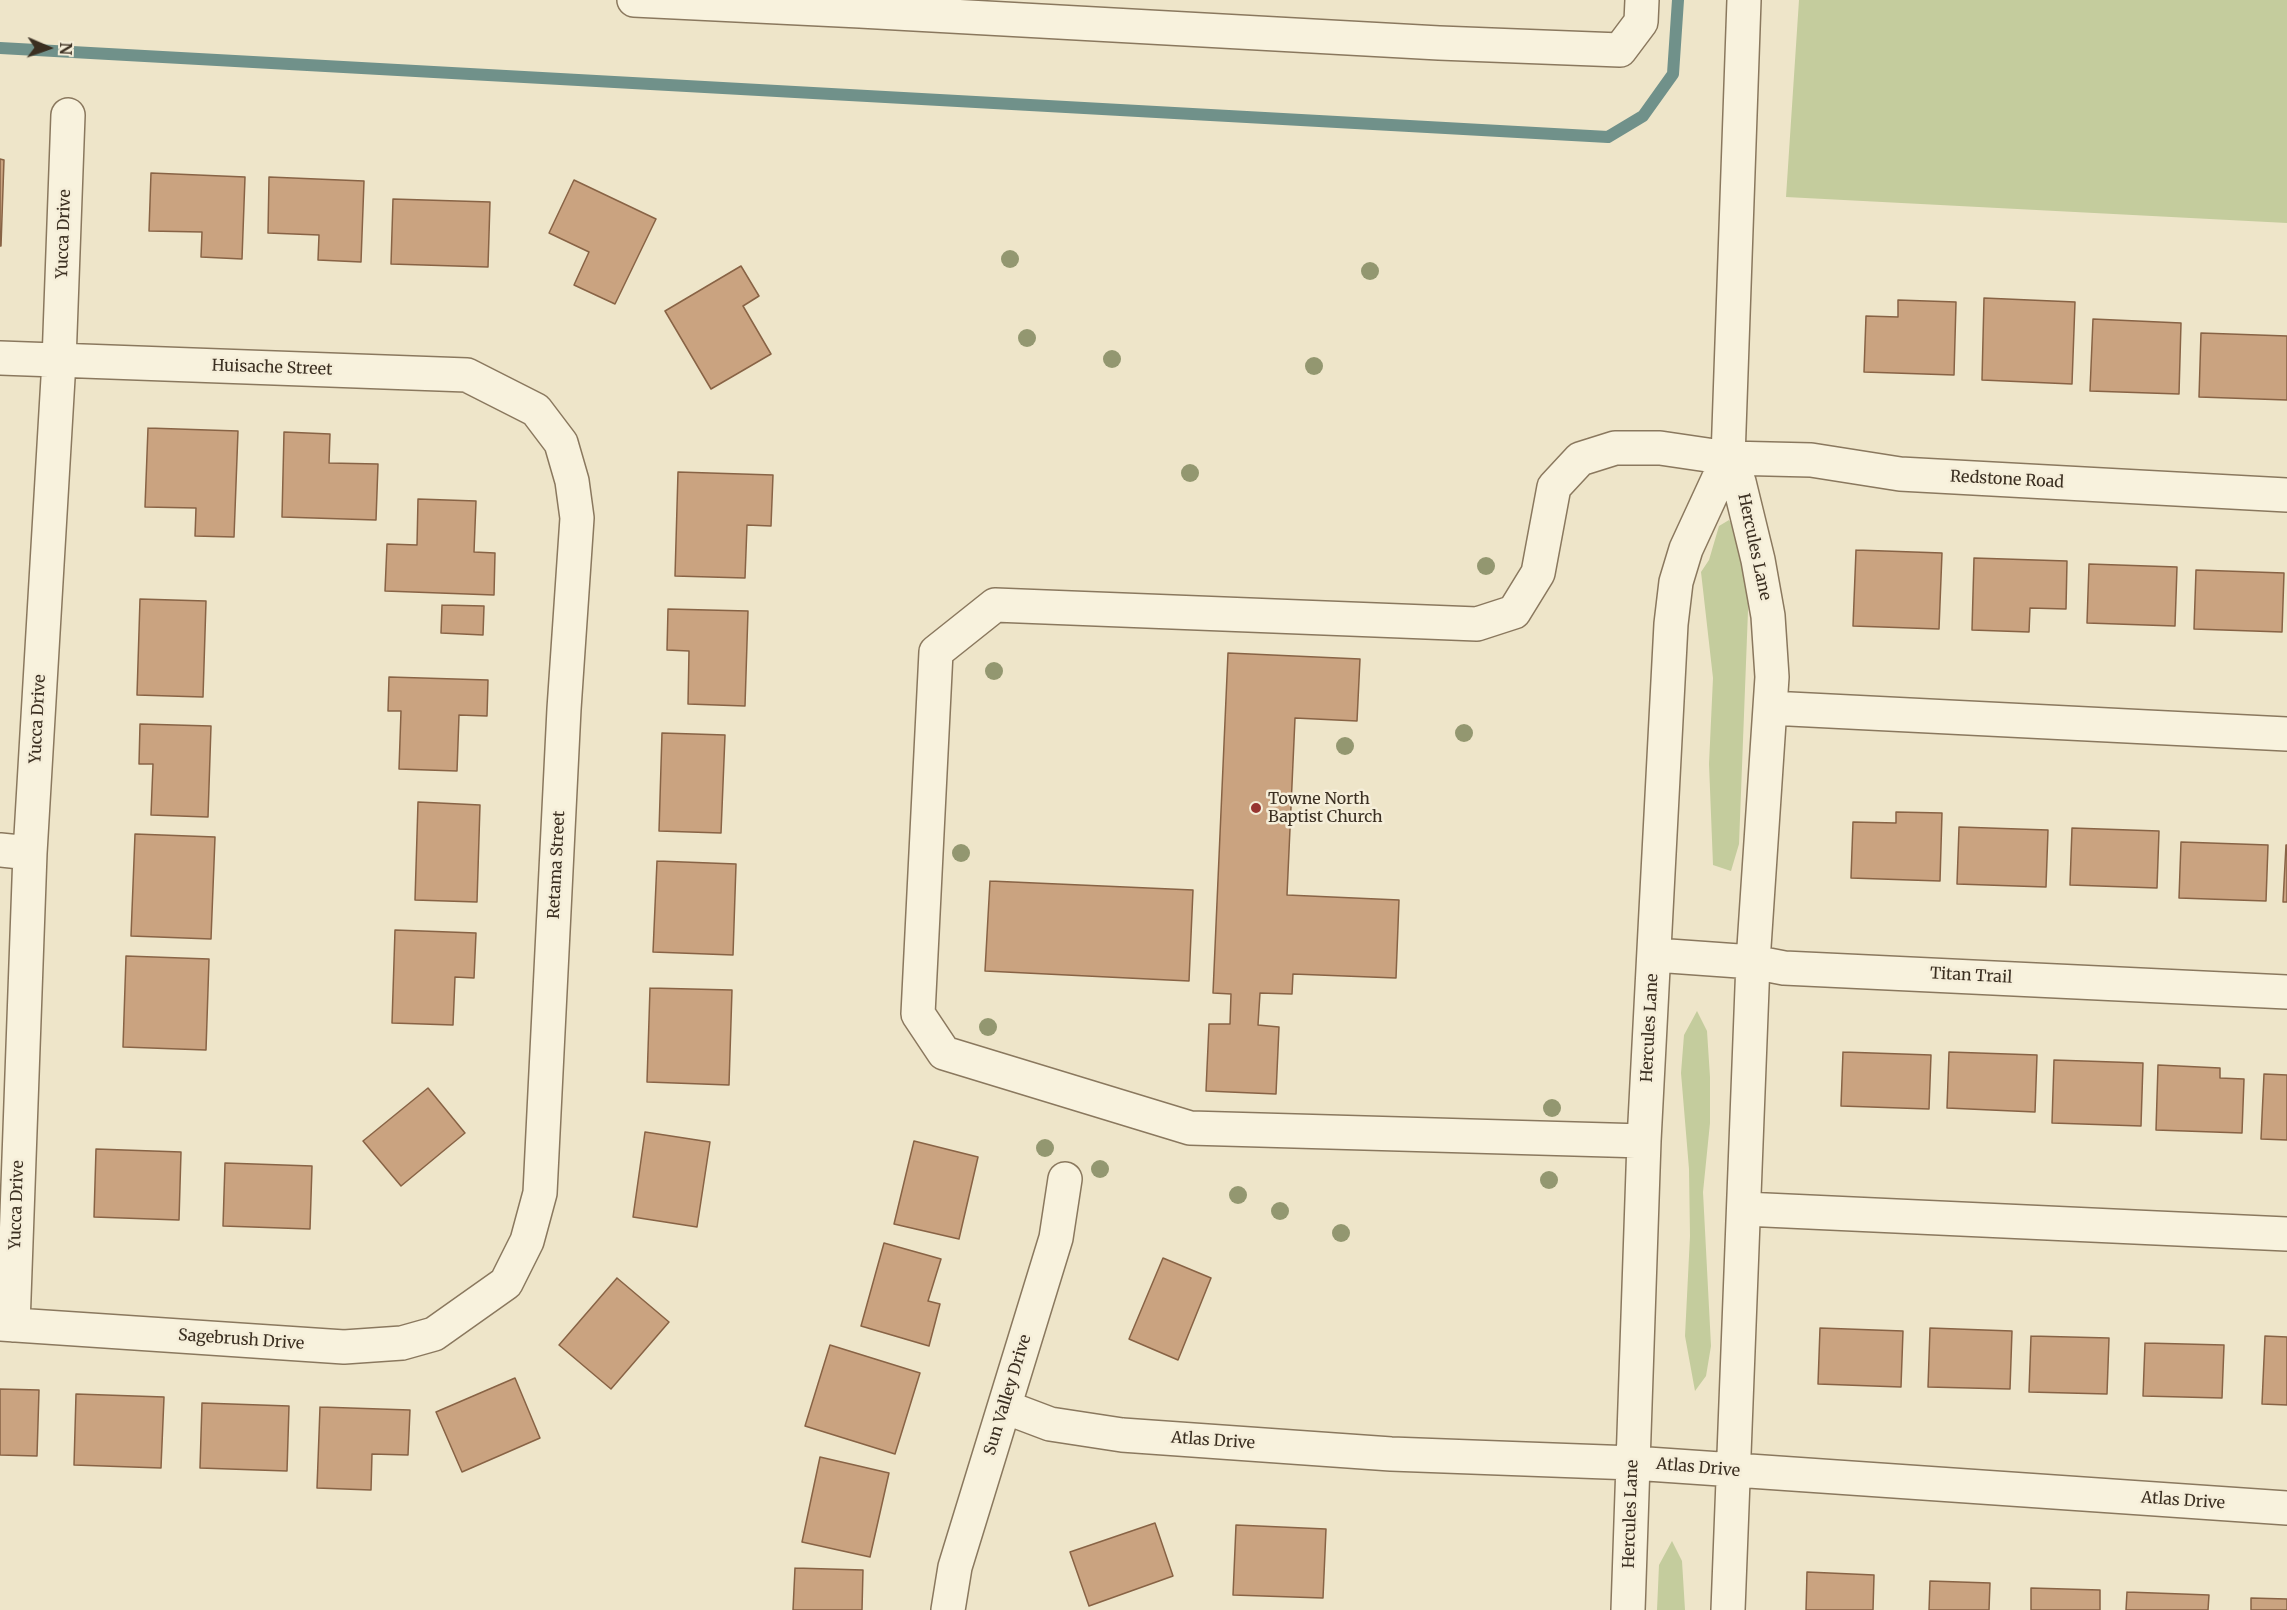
<!DOCTYPE html>
<style>
body{margin:0}
#map{position:relative;width:2287px;height:1610px;overflow:hidden;background:#eee5c9;font-family:Merriweather,serif}
canvas{display:block}
.north{position:absolute;left:18px;top:18px;width:60px;height:60px;-webkit-text-stroke:4px #f5eed9;paint-order:stroke;rotate:92deg;font-size:16px;font-weight:700;line-height:24px;text-align:center;color:#3b2f21}
.north::after{content:'';display:block;margin:auto;width:21px;height:27px;background:#3b2f21;clip-path:polygon(50% 0,100% 100%,50% 72%,0 100%)}
</style>
<div id="map">
<canvas width="2287" height="1610"></canvas>
<div class="north">N</div>
</div>
<script>
const context = document.querySelector('canvas').getContext('2d');
context.lineJoin = 'round';
function fill(path, color) {
  context.fillStyle = color;
  context.fill(path, 'evenodd');
}
function toPath(rows) {
  const path = new Path2D();
  for (const r of rows) {
    path.moveTo(r[0], r[1]);
    for (let i = 2; i < r.length; i += 2) path.lineTo(r[i], r[i + 1]);
  }
  return path;
}
function strokePath(path, color, width, dash) {
  context.strokeStyle = color;
  context.lineWidth = width;
  context.lineCap = dash ? 'butt' : 'round';
  context.setLineDash(dash || []);
  context.stroke(path);
}
function drawText(font, color, halo, rows, align = 'center') {
  context.font = font + ' Merriweather,serif';
  context.lineWidth = 5;
  context.setLineDash([]);
  context.textBaseline = 'middle';
  context.strokeStyle = halo;
  context.fillStyle = color;
  for (const [text, x, y, turn = 0] of rows) {
    context.save();
    context.translate(x, y);
    context.rotate((+turn || 0) * Math.PI / 180);
    context.textAlign = isNaN(turn) ? turn : align;
    if (halo) context.strokeText(text, 0, 0);
    context.fillText(text, 0, 0);
    context.restore();
  }
}
fill(toPath([
 [1799,0,2287,0,2287,223,1786,197],
 [1729,520,1737,533,1749,585,1739,844,1731,871,1713,865,1709,764,1713,678,1701,572,1709,560,1719,526],
 [1697,1011,1707,1031,1710,1077,1710,1123,1703,1192,1711,1346,1706,1376,1695,1391,1685,1336,1690,1236,1689,1169,1681,1073,1684,1035],
 [1672,1541,1682,1561,1685,1610,1657,1610,1659,1565]
]), '#c4cc9d');
strokePath(toPath([
 [0,48,1608,137,1643,116,1673,74,1678,0]
]), '#70918a', 12);
const building = toPath([
 [0,159,4,160,1,246,0,246,0,159],
 [151,173,245,177,242,259,201,257,202,232,149,231,151,173],
 [269,177,364,181,361,262,318,260,319,235,268,233,269,177],
 [574,180,656,219,615,304,574,285,589,252,549,233,574,180],
 [393,199,490,202,488,267,391,264,393,199],
 [741,266,759,296,743,306,771,354,711,389,665,311,741,266],
 [1984,298,2075,302,2072,384,1982,380,1984,298],
 [1898,300,1956,302,1954,375,1864,372,1866,316,1898,317,1898,300],
 [2093,319,2181,323,2179,394,2090,391,2093,319],
 [2201,333,2287,336,2287,400,2199,397,2201,333],
 [148,428,238,431,234,537,195,536,196,508,145,507,148,428],
 [284,432,330,434,329,463,378,464,376,520,282,517,284,432],
 [678,472,773,475,771,526,747,525,745,578,675,576,678,472],
 [418,499,476,501,474,552,495,553,494,595,385,591,387,544,417,545,418,499],
 [1856,550,1942,553,1939,629,1853,626,1856,550],
 [1974,558,2067,561,2066,609,2030,608,2029,632,1972,630,1974,558],
 [2089,564,2177,567,2175,626,2087,623,2089,564],
 [2196,570,2284,573,2282,632,2194,629,2196,570],
 [140,599,206,601,203,697,137,695,140,599],
 [442,605,484,606,483,635,441,633,442,605],
 [668,609,748,611,745,706,688,704,689,651,667,650,668,609],
 [1228,653,1360,659,1357,721,1295,718,1287,895,1399,900,1396,978,1293,974,1292,994,1260,993,1258,1025,1279,1027,1276,1094,1206,1091,1209,1024,1230,1024,1231,994,1213,993,1228,653],
 [389,677,488,680,487,716,459,715,457,771,399,769,401,711,388,711,389,677],
 [140,724,211,726,208,817,151,815,153,764,139,764,140,724],
 [662,733,725,735,721,833,659,831,662,733],
 [418,802,480,805,477,902,415,900,418,802],
 [1896,812,1942,813,1940,881,1851,878,1853,822,1896,823,1896,812],
 [1959,827,2048,830,2046,887,1957,884,1959,827],
 [2072,828,2159,831,2157,888,2070,885,2072,828],
 [135,834,215,837,211,939,131,936,135,834],
 [2181,842,2268,845,2266,901,2179,898,2181,842],
 [2286,845,2287,845,2287,902,2283,902,2286,845],
 [657,861,736,864,733,955,653,952,657,861],
 [990,881,1193,890,1189,981,985,971,990,881],
 [395,930,476,933,474,978,455,977,453,1025,392,1023,395,930],
 [126,956,209,959,206,1050,123,1047,126,956],
 [650,988,732,990,729,1085,647,1082,650,988],
 [1843,1052,1931,1055,1929,1109,1841,1106,1843,1052],
 [1949,1052,2037,1055,2035,1112,1947,1108,1949,1052],
 [2054,1060,2143,1063,2141,1126,2052,1123,2054,1060],
 [2158,1065,2220,1068,2220,1078,2244,1079,2242,1133,2156,1130,2158,1065],
 [2264,1074,2287,1075,2287,1140,2261,1139,2264,1074],
 [428,1088,465,1133,401,1186,363,1141,428,1088],
 [645,1132,710,1142,697,1227,633,1217,645,1132],
 [914,1141,978,1157,959,1239,894,1224,914,1141],
 [96,1149,181,1152,179,1220,94,1217,96,1149],
 [225,1163,312,1166,310,1229,223,1226,225,1163],
 [884,1243,941,1259,928,1301,940,1304,929,1346,861,1326,884,1243],
 [1163,1258,1211,1278,1178,1360,1129,1339,1163,1258],
 [617,1278,669,1322,611,1389,559,1345,617,1278],
 [1820,1328,1903,1331,1901,1387,1818,1384,1820,1328],
 [1930,1328,2012,1331,2010,1389,1928,1387,1930,1328],
 [2031,1336,2109,1338,2107,1394,2029,1392,2031,1336],
 [2265,1336,2287,1337,2287,1405,2262,1404,2265,1336],
 [2145,1343,2224,1345,2222,1398,2143,1396,2145,1343],
 [830,1345,920,1373,895,1454,805,1426,830,1345],
 [515,1378,540,1438,462,1472,436,1412,515,1378],
 [0,1389,39,1390,37,1456,0,1455,0,1389],
 [76,1394,164,1397,161,1468,74,1465,76,1394],
 [202,1403,289,1406,287,1471,200,1468,202,1403],
 [320,1407,410,1410,408,1455,372,1454,371,1490,317,1488,320,1407],
 [820,1457,889,1473,870,1557,802,1542,820,1457],
 [1155,1523,1173,1576,1089,1606,1070,1552,1155,1523],
 [1236,1525,1326,1529,1323,1598,1233,1595,1236,1525],
 [795,1568,863,1570,862,1610,793,1610,795,1568],
 [1807,1572,1874,1575,1873,1610,1806,1610,1807,1572],
 [1930,1581,1990,1583,1989,1610,1929,1610,1930,1581],
 [2031,1588,2100,1590,2100,1610,2031,1610,2031,1588],
 [2127,1592,2209,1595,2208,1610,2126,1610,2127,1592],
 [2251,1598,2287,1599,2287,1610,2251,1610,2251,1598]
]);
fill(building, '#caa380');
strokePath(building, '#886345', 1.5);
const minor = toPath([
 [634,0,860,11,861,0],
 [860,11,1439,43,1620,50,1641,22,1642,0],
 [0,358,467,375,536,410,561,443,572,481,577,518,564,709,540,1193,527,1241,506,1283,434,1334,402,1343,344,1347,0,1324],
 [1770,708,2287,734],
 [0,850,30,853],
 [1655,955,1753,962,1784,968,2287,992],
 [1644,1141,1190,1128,944,1053,918,1014,936,652,995,605,1477,624,1514,612,1538,573,1554,487,1580,459,1615,448,1660,448,1728,458,1811,460,1900,474,2287,495],
 [1744,1209,2287,1234],
 [13,1325,30,853,59,361,68,115],
 [1005,1407,1050,1424,1122,1435,1391,1454,1633,1463,2287,1508],
 [948,1610,955,1567,1056,1238,1065,1179],
 [1628,1610,1644,1141,1671,624,1676,582,1686,549,1728,458,1744,0],
 [1728,1610,1753,962,1772,677,1768,616,1758,560,1739,482,1728,458]
]);
strokePath(minor, '#8a785e', 36);
strokePath(minor, '#f8f2dd', 33);
context.fillStyle = '#939770';
for (const [x, y] of [
 [1010,259],
 [1370,271],
 [1027,338],
 [1112,359],
 [1314,366],
 [1190,473],
 [1486,566],
 [994,671],
 [1464,733],
 [1345,746],
 [961,853],
 [988,1027],
 [1552,1108],
 [1045,1148],
 [1100,1169],
 [1549,1180],
 [1238,1195],
 [1280,1211],
 [1341,1233]
]) {
  context.beginPath();
  context.arc(x, y, 9, 0, 2 * Math.PI);
  context.fill();
}
for (const [x, y, r, color] of [
 [1256,808,6,"#973530"]
]) {
  const dot = new Path2D();
  dot.arc(x, y, r, 0, 2 * Math.PI);
  context.fillStyle = color;
  context.fill(dot);
  strokePath(dot, '#f5eed9', 2);
}
drawText('16px', '#3b2f21', '#f5eed9', [
 ["Yucca Drive",64,234,-88],
 ["Huisache Street",272,368,2],
 ["Redstone Road",2007,480,3],
 ["Hercules Lane",1754,547,78],
 ["Yucca Drive",38,719,-87],
 ["Retama Street",557,865,-87],
 ["Titan Trail",1971,976,3],
 ["Hercules Lane",1650,1028,-87],
 ["Yucca Drive",17,1205,-88],
 ["Sagebrush Drive",241,1340,4],
 ["Sun Valley Drive",1008,1395,-73],
 ["Atlas Drive",1213,1441,4],
 ["Atlas Drive",1698,1468,5],
 ["Atlas Drive",2183,1501,4],
 ["Hercules Lane",1631,1514,-88]
]);
drawText('16px', '#3b2f21', '#f5eed9', [
 ["Towne North",1268,799],
 ["Baptist Church",1268,817]
], 'left');
</script>
